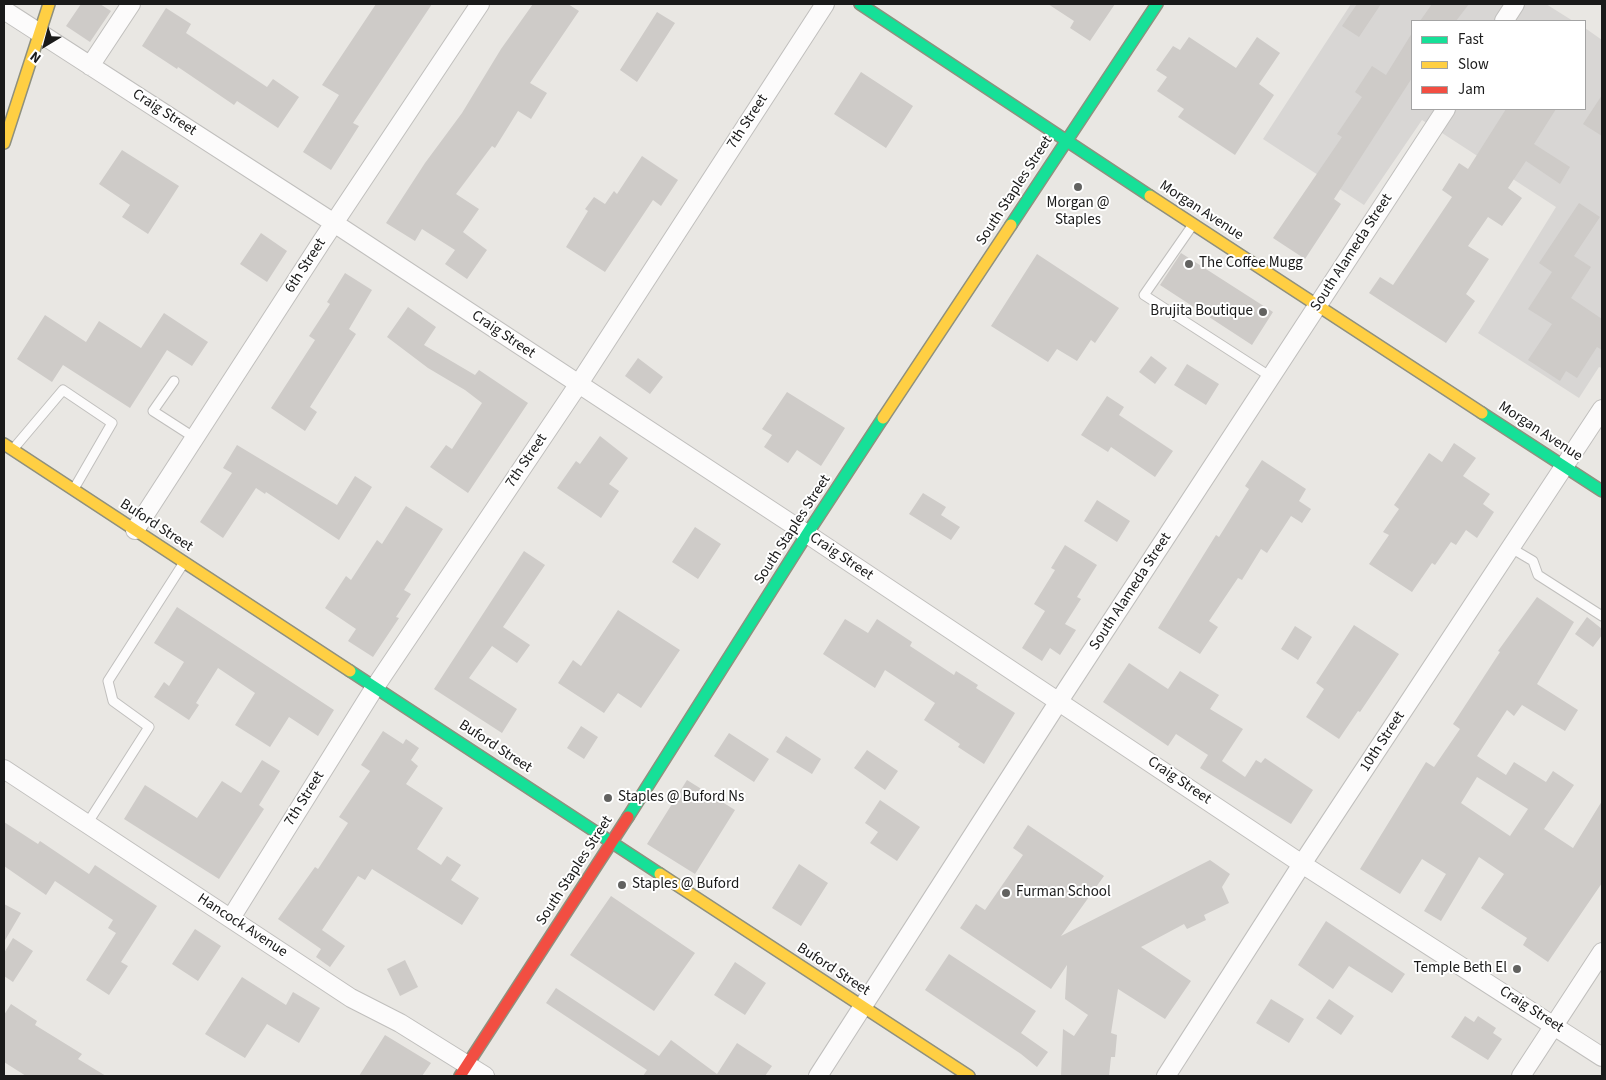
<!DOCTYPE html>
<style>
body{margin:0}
#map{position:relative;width:1606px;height:1080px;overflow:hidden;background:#e9e7e3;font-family:"Source Sans 3",sans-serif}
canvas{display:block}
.frame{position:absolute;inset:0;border:5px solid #1a1a1a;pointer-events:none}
.legend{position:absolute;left:1411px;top:20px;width:175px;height:90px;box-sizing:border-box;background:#fff;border:1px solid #a3a3a3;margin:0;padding:6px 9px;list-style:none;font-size:15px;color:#1a1a1a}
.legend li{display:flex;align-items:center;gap:10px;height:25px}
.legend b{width:25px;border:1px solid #a3a3a3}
.north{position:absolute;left:20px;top:20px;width:50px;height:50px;-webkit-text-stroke:4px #fff;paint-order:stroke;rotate:217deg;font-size:14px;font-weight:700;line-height:20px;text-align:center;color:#1a1a1a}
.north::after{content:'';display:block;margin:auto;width:18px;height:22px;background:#1a1a1a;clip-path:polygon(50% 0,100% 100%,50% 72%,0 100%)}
</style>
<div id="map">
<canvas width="1606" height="1080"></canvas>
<div class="frame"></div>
<ul class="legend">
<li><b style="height:6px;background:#16e098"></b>Fast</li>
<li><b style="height:6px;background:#ffcf43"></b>Slow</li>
<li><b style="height:6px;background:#f24e42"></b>Jam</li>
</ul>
<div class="north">N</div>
</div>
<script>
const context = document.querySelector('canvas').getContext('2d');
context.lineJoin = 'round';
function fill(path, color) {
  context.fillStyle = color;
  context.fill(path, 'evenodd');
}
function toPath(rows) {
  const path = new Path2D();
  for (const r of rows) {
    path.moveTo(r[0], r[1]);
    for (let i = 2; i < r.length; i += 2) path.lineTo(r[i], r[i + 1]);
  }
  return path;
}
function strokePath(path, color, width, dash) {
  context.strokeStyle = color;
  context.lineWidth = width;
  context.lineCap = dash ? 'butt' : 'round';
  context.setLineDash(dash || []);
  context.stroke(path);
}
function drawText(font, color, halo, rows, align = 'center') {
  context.font = font + ' "Source Sans 3",sans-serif';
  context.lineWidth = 4;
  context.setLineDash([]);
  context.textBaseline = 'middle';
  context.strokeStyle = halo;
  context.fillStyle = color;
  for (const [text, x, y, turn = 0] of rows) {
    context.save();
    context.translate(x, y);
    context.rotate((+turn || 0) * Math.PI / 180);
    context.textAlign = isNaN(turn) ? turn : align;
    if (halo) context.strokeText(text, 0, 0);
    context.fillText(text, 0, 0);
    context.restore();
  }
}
fill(toPath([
 [1351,4,1546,4,1573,21,1412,21,1412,109,1585,109,1585,28,1602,40,1602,368,1599,367,1579,398,1478,333,1556,207,1422,120,1364,205,1263,139]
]), '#d8d6d4');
fill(toPath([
 [81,4,100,4,111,11,90,42,66,26],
 [376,4,432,4,353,123,359,126,331,170,303,152,339,95,322,85],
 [533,4,568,4,579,11,530,83,547,93,531,119,518,111,495,148,492,146,456,194,479,209,463,232,487,250,467,279,445,264,455,250,422,229,415,241,386,223,425,163,462,113,501,49],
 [1048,4,1115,4,1090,41,1070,28,1074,21],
 [1357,4,1381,4,1359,37,1342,26],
 [1432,4,1469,4,1456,21,1420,21],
 [166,8,191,24,186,33,267,87,273,79,299,97,278,128,237,101,234,105,178,67,177,69,142,46],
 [657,12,675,23,637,82,620,70],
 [1412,33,1412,78,1334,199,1341,204,1305,259,1273,238,1342,137,1337,134,1362,97,1355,92,1372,66,1386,75],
 [1189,37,1236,68,1257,37,1280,53,1259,84,1274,95,1235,155,1178,117,1184,109,1157,91,1167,77,1156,70,1173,46,1180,50],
 [861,72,913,106,886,148,834,114],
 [1602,95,1602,136,1583,124],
 [1506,109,1556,109,1534,144,1570,167,1560,184,1526,161,1508,188,1522,198,1502,226,1488,217,1468,246,1489,259,1466,294,1475,301,1446,343,1369,293,1380,277,1393,285,1452,197,1442,190,1459,163,1468,169],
 [122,150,179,186,148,234,122,217,130,205,99,184],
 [642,156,678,180,661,206,653,200,605,272,566,247,588,211,585,209,594,197,605,204,614,191,617,194],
 [1579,203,1600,217,1574,256,1591,267,1571,298,1602,319,1602,350,1597,347,1577,378,1566,371,1560,381,1528,360,1552,324,1528,309,1552,272,1539,263],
 [261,233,287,251,267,282,240,264],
 [1181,253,1273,312,1252,345,1160,285],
 [1037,254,1119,308,1095,343,1091,340,1077,361,1057,349,1048,362,991,326],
 [345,273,372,290,349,329,356,334,310,407,317,412,305,431,271,408,315,340,309,336,330,304,327,302],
 [408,307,436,327,424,345,475,375,479,370,528,403,468,493,430,467,446,445,452,449,482,403,465,390,428,368,387,337],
 [164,313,208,342,192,366,167,350,130,408,63,365,52,382,17,359,45,315,86,342,99,321,141,348],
 [1151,356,1167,368,1155,384,1139,372],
 [638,358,663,377,650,394,625,376],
 [1187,364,1219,384,1206,405,1174,385],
 [787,392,845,428,821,466,797,450,788,463,764,447,772,435,762,429],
 [1107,396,1124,407,1119,415,1173,451,1155,477,1111,447,1108,452,1081,435],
 [600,436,628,458,609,484,619,491,601,518,557,488,576,461,580,464],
 [1454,443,1476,458,1463,476,1490,494,1483,504,1494,512,1477,538,1466,530,1456,545,1451,542,1435,565,1432,563,1412,592,1369,564,1389,535,1383,532,1399,509,1394,505,1429,453,1442,462],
 [237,445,337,505,355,476,372,487,339,540,266,492,265,494,256,488,223,538,200,522,232,473,223,468],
 [1262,460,1306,489,1299,501,1311,509,1302,523,1291,516,1267,553,1261,549,1242,580,1238,578,1209,621,1218,627,1200,654,1158,628,1216,535,1219,537,1249,489,1245,486],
 [923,493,946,507,941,515,960,527,951,540,909,514],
 [1097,500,1130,521,1117,542,1084,521],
 [406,506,443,529,404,590,411,594,396,617,399,618,373,657,348,641,356,629,325,608,346,576,351,580,377,540,382,544],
 [695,527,721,544,698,579,672,562],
 [1065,545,1097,565,1077,597,1081,599,1065,624,1076,630,1060,655,1050,648,1042,661,1022,648,1045,611,1034,604,1055,570,1051,568],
 [524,551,545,565,503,627,530,645,517,663,492,646,469,678,517,709,502,733,434,689],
 [1537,597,1574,622,1537,684,1578,710,1565,731,1522,705,1514,716,1507,710,1477,756,1506,775,1514,762,1546,782,1553,771,1574,785,1544,829,1573,848,1602,801,1602,883,1548,962,1523,945,1527,938,1481,908,1504,874,1479,857,1441,921,1424,911,1446,874,1422,859,1400,894,1360,869,1426,762,1434,767,1460,729,1453,724,1500,652,1498,651],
 [1477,777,1528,809,1510,836,1461,803],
 [177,607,334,710,318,736,289,717,270,747,235,725,255,693,218,668,196,703,199,705,189,720,154,697,164,682,169,686,184,662,154,643],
 [618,610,680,650,641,708,618,693,604,713,558,683,573,660,581,666],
 [1587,617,1602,629,1602,635,1593,647,1575,634],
 [845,619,868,633,877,619,912,642,910,646,954,675,956,671,978,685,976,688,1015,713,984,764,958,747,960,744,924,720,935,703,885,670,875,688,823,654],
 [1354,625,1399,654,1360,712,1358,711,1339,739,1306,717,1324,689,1316,683],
 [1295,626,1312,637,1298,660,1281,649],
 [1129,663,1168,689,1180,671,1219,695,1210,709,1243,729,1222,761,1245,777,1256,760,1261,763,1265,758,1313,790,1291,824,1200,768,1208,755,1176,734,1168,746,1103,702],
 [581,726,598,737,584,759,567,748],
 [383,731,403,744,406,739,419,748,411,760,418,766,406,784,443,808,417,849,441,865,447,856,461,865,451,880,479,898,462,925,372,869,365,880,358,876,322,930,345,946,330,967,316,957,321,949,278,919,315,867,318,869,348,823,339,817,370,771,361,765],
 [729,733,769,759,754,782,714,756],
 [786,736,821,759,812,774,776,752],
 [867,750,898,771,885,790,854,768],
 [262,760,280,771,259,805,264,809,219,879,124,819,145,785,197,818,222,781,241,793],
 [687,780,735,810,695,874,647,844],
 [880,800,920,827,897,861,870,843,878,832,865,823],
 [4,822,38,844,40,841,89,874,95,865,157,906,121,962,128,966,109,995,86,980,116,933,108,928,113,920,55,881,46,895,4,866],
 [1028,825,1104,876,1061,936,1210,860,1230,874,1222,887,1229,903,1204,915,1206,920,1187,929,1184,924,1141,947,1191,981,1165,1019,1118,989,1111,1033,1117,1035,1115,1057,1111,1057,1109,1076,1061,1076,1063,1029,1074,1036,1088,1015,1065,999,1067,965,1051,989,960,928,976,904,985,910,1023,855,1013,848],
 [799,864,828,883,801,926,772,908],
 [611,896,695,953,654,1011,570,955],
 [4,904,21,913,4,942],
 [1326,921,1405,974,1392,993,1349,966,1333,989,1298,965],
 [195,929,221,946,198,981,172,964],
 [13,938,33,951,13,982,4,976,4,953],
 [949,954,1036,1011,1021,1033,1048,1052,1037,1067,1021,1054,925,990],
 [405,960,418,987,400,996,387,969],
 [735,962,766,983,745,1015,714,995],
 [242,977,286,1005,293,992,320,1008,299,1043,267,1024,245,1058,205,1034],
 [556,988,659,1056,671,1040,717,1074,737,1043,772,1066,765,1076,643,1076,647,1070,546,1003],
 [1271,999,1304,1019,1289,1043,1256,1023],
 [1329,999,1354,1016,1341,1035,1316,1018],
 [11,1004,37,1021,35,1025,82,1054,78,1059,106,1076,26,1076,4,1062,4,1015],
 [1465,1016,1474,1022,1478,1016,1496,1028,1493,1033,1502,1039,1488,1060,1451,1037],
 [385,1035,431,1063,422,1076,359,1076]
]), '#cecbc8');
const lane = toPath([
 [1192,226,1144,295,1271,377],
 [174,381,153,411,195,438],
 [14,448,63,390,112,423,75,487],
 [1511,548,1533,561,1538,575,1602,616],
 [87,824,149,727,113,701,108,681,183,564]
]);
const street = toPath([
 [4,10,334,223,807,534,1302,864,1602,1057],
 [1504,21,1515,4],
 [90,66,131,4],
 [135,530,322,241,480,4],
 [4,769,351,998,400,1023,485,1076],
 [231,918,375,687,578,385,825,4],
 [818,1076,1059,701,1446,109],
 [1166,1076,1302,864,1602,409],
 [1521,1076,1602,952]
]);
const fast = toPath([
 [860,4,1150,196],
 [1011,225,1157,4],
 [1482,413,1602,491],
 [350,671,660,874],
 [628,817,807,534,883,418]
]);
const slow = toPath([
 [4,143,49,4],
 [1150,196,1482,413],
 [883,418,1011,225],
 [4,444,350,671],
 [660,874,969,1076]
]);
const jam = toPath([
 [460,1076,628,817]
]);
strokePath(lane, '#c0bfbd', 11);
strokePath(street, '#c0bfbd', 20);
strokePath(fast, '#8f907e', 14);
strokePath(slow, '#8f907e', 14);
strokePath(jam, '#8f907e', 14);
strokePath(lane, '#fcfbfb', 9);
strokePath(street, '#fcfbfb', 18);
strokePath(fast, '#16e098', 11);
strokePath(slow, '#ffcf43', 11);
strokePath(jam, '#f24e42', 11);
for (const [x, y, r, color] of [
 [1078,187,5,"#626260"],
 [1189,264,5,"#626260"],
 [1263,312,5,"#626260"],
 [608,798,5,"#626260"],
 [622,885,5,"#626260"],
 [1006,893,5,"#626260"],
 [1517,969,5,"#626260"]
]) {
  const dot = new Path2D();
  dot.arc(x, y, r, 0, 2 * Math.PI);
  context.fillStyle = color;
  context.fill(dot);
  strokePath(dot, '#fff', 2);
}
drawText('15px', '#1a1a1a', '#fff', [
 ["Craig Street",164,113,33],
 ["7th Street",748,122,-57],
 ["South Staples Street",1015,191,-57],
 ["Morgan Avenue",1201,211,33],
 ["South Alameda Street",1352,253,-57],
 ["6th Street",306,266,-57],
 ["Craig Street",503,335,34],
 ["Morgan Avenue",1540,432,33],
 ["7th Street",527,461,-56],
 ["Buford Street",156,526,33],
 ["South Staples Street",793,530,-57],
 ["Craig Street",841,557,34],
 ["South Alameda Street",1131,592,-57],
 ["10th Street",1383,742,-57],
 ["Buford Street",495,747,33],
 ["Craig Street",1179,781,34],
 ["7th Street",305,799,-58],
 ["South Staples Street",575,871,-57],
 ["Hancock Avenue",242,926,33],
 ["Buford Street",833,970,33],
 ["Craig Street",1531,1010,33]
]);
drawText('15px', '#1a1a1a', '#fff', [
 ["Morgan @",1078,204,"center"],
 ["Staples",1078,221,"center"],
 ["The Coffee Mugg",1199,264],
 ["Brujita Boutique",1253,312,"right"],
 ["Staples @ Buford Ns",618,798],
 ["Staples @ Buford",632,885],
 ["Furman School",1016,893],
 ["Temple Beth El",1507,969,"right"]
], 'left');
</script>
